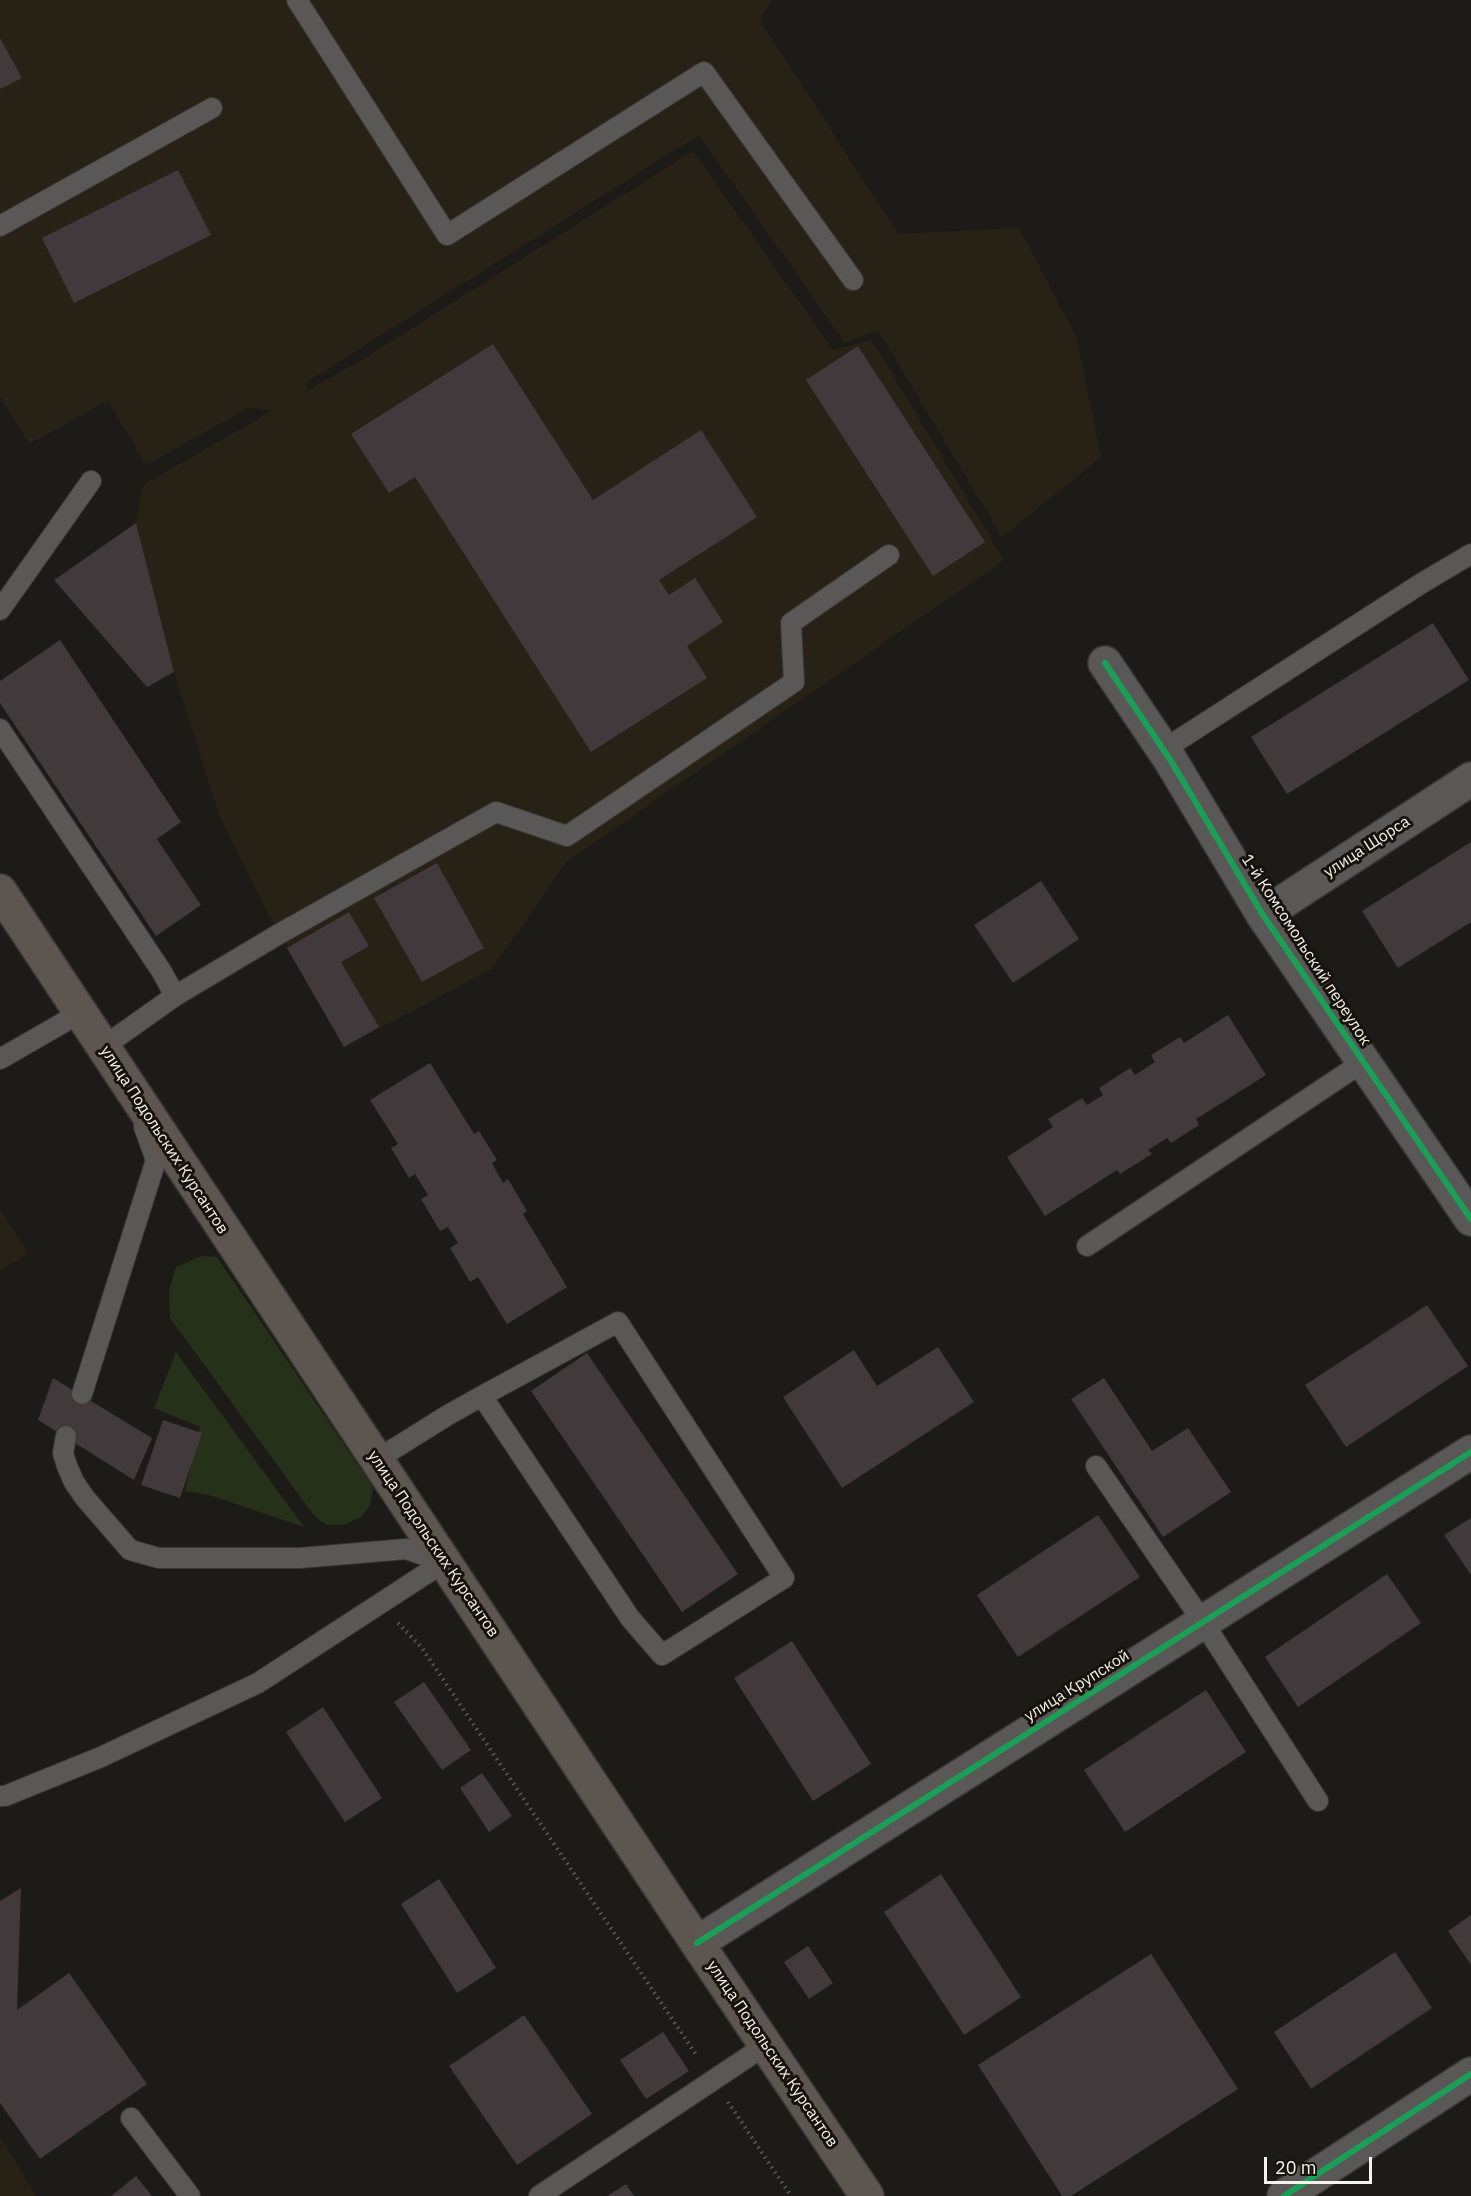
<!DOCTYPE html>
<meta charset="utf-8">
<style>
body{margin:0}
#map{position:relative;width:1471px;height:2196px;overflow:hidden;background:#1d1b18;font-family:"IBM Plex Sans",sans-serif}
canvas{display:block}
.scale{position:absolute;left:1264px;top:2157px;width:108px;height:27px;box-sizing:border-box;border:3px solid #f6f2ed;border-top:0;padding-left:8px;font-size:18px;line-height:21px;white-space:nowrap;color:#f6f2ed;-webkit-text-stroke:4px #17130c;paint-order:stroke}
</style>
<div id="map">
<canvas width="1471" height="2196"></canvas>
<div class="scale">20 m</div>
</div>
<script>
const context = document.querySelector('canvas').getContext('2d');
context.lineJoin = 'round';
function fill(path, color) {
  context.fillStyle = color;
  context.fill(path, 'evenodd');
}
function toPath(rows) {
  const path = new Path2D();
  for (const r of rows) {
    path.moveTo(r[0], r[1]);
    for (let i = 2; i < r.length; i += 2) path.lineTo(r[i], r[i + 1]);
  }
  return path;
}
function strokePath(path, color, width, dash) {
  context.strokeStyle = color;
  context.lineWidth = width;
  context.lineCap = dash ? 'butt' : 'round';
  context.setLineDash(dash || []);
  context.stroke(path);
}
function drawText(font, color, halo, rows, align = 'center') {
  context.font = font + ' "IBM Plex Sans",sans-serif';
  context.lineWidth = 6;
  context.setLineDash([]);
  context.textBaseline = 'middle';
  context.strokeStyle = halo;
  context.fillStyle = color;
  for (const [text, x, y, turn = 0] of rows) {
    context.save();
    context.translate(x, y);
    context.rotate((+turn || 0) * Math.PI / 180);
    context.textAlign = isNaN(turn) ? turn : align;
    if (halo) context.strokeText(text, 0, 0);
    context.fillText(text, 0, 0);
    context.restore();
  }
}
fill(toPath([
 [0,0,772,0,760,20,898,234,1019,228,1077,338,1101,457,1002,537,878,330,845,343,699,135,308,381,305,392,365,358,693,151,833,350,872,340,1004,560,566,862,492,969,344,1047,268,914,219,815,174,672,136,523,143,485,272,411,250,407,146,465,108,401,29,444,0,396],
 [0,1209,28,1254,0,1270],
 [0,2136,36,2196,0,2196]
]), '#282116');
fill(toPath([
 [201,1256,217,1257,373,1487,370,1505,361,1517,344,1525,327,1525,315,1517,170,1318,169,1290,176,1267],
 [176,1352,304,1527,209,1495,185,1491,200,1427,154,1408]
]), '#253118');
fill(toPath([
 [0,38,22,78,0,89],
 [178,170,211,235,74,303,42,238],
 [493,344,593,500,701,430,757,517,659,580,669,595,695,578,723,622,687,646,707,678,591,752,415,477,389,493,351,434],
 [858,346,985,542,933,576,806,380],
 [136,523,174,672,147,687,54,580],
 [1433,623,1469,680,1287,794,1251,737],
 [60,640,181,822,157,839,201,905,156,936,0,703,0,681],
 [1471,842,1471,922,1398,968,1362,911],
 [437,863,484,948,422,982,374,898],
 [1041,881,1079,939,1013,983,974,925],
 [349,912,369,946,341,962,379,1027,344,1047,287,948],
 [1228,1015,1266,1075,1196,1119,1199,1125,1171,1143,1167,1138,1148,1150,1152,1154,1120,1174,1117,1170,1045,1216,1007,1157,1053,1127,1048,1119,1082,1098,1087,1105,1103,1095,1099,1088,1130,1068,1135,1075,1155,1062,1151,1055,1180,1037,1184,1043],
 [430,1063,474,1134,479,1131,497,1160,492,1163,503,1183,508,1179,527,1211,523,1214,567,1287,507,1324,478,1277,470,1282,450,1248,458,1243,448,1227,440,1231,421,1199,428,1195,415,1174,409,1178,391,1148,398,1144,370,1100],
 [1427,1305,1468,1366,1346,1447,1305,1385],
 [938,1347,974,1402,842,1488,783,1397,854,1350,877,1386],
 [587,1353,738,1574,682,1612,531,1391],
 [53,1378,152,1438,134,1480,38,1420],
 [1104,1378,1152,1451,1188,1428,1231,1492,1163,1537,1071,1399],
 [163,1420,202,1433,180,1498,141,1485],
 [1098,1515,1140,1577,1018,1657,977,1595],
 [1471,1518,1471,1575,1444,1535],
 [1387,1574,1421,1623,1298,1707,1265,1657],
 [792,1641,871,1764,813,1801,734,1678],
 [424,1682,471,1750,442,1770,394,1702],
 [1206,1690,1246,1752,1125,1832,1084,1770],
 [323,1707,382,1798,345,1822,286,1732],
 [482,1773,512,1816,489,1832,460,1788],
 [941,1874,1021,1997,964,2035,884,1912],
 [439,1879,496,1968,457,1993,401,1904],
 [21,1888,17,2010,69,1973,147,2084,40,2159,0,2103,0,1901],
 [1471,1915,1471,1965,1448,1931],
 [808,1946,833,1983,809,1999,784,1962],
 [1395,1952,1432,2008,1311,2089,1274,2032],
 [1151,1954,1238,2089,1071,2196,1062,2196,978,2065],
 [524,2015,592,2114,517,2165,449,2066],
 [663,2032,689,2071,646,2099,620,2060],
 [136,2176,152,2196,111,2196],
 [626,2184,634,2196,607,2196]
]), '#41393b');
const lane = toPath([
 [297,0,447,235,704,72,853,280],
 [0,226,212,108],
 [0,610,91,481],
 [0,729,162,972,175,996,103,1047],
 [1163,750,1422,583,1471,554],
 [175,996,279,934,496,812,567,836,794,682,791,623,889,555],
 [0,1059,80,1013],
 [1087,1246,1363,1062],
 [82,1394,156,1160,144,1127],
 [66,1436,63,1453,67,1466,74,1482,85,1498,130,1550,159,1558,300,1558,406,1549,441,1561],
 [376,1460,448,1415,482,1396,618,1322,784,1578,662,1655,630,1618,482,1396],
 [1096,1466,1203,1622,1318,1801],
 [0,1796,5,1796,101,1757,258,1683,444,1562],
 [131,2118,190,2196],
 [539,2196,766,2045]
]);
const street = toPath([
 [1105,663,1171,761,1263,915,1471,1219],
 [1263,915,1471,779],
 [697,1943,1471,1452],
 [1284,2196,1471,2074]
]);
const primary = toPath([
 [0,891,697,1943,867,2196]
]);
strokePath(lane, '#3a3836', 22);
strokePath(street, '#3a3836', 36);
strokePath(primary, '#3a3836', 36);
strokePath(toPath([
 [398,1623,422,1648,697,2056],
 [728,2102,791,2196]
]), '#5e5c59', 4, [1.5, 4.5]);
strokePath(lane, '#5a5856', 20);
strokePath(street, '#5a5856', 33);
strokePath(primary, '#5d5550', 33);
strokePath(toPath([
 [1105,663,1171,761,1263,915,1471,1219],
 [697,1943,1471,1452],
 [1284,2196,1471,2074]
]), '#1a9f57', 6);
drawText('16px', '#f6f2ed', '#17130c', [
 ["улица Щорса",1367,847,-33],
 ["1-й Комсомольский переулок",1306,950,57],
 ["улица Подольских Курсантов",164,1140,57],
 ["улица Подольских Курсантов",433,1544,56],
 ["улица Крупской",1077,1686,-32],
 ["улица Подольских Курсантов",772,2054,56]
]);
</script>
